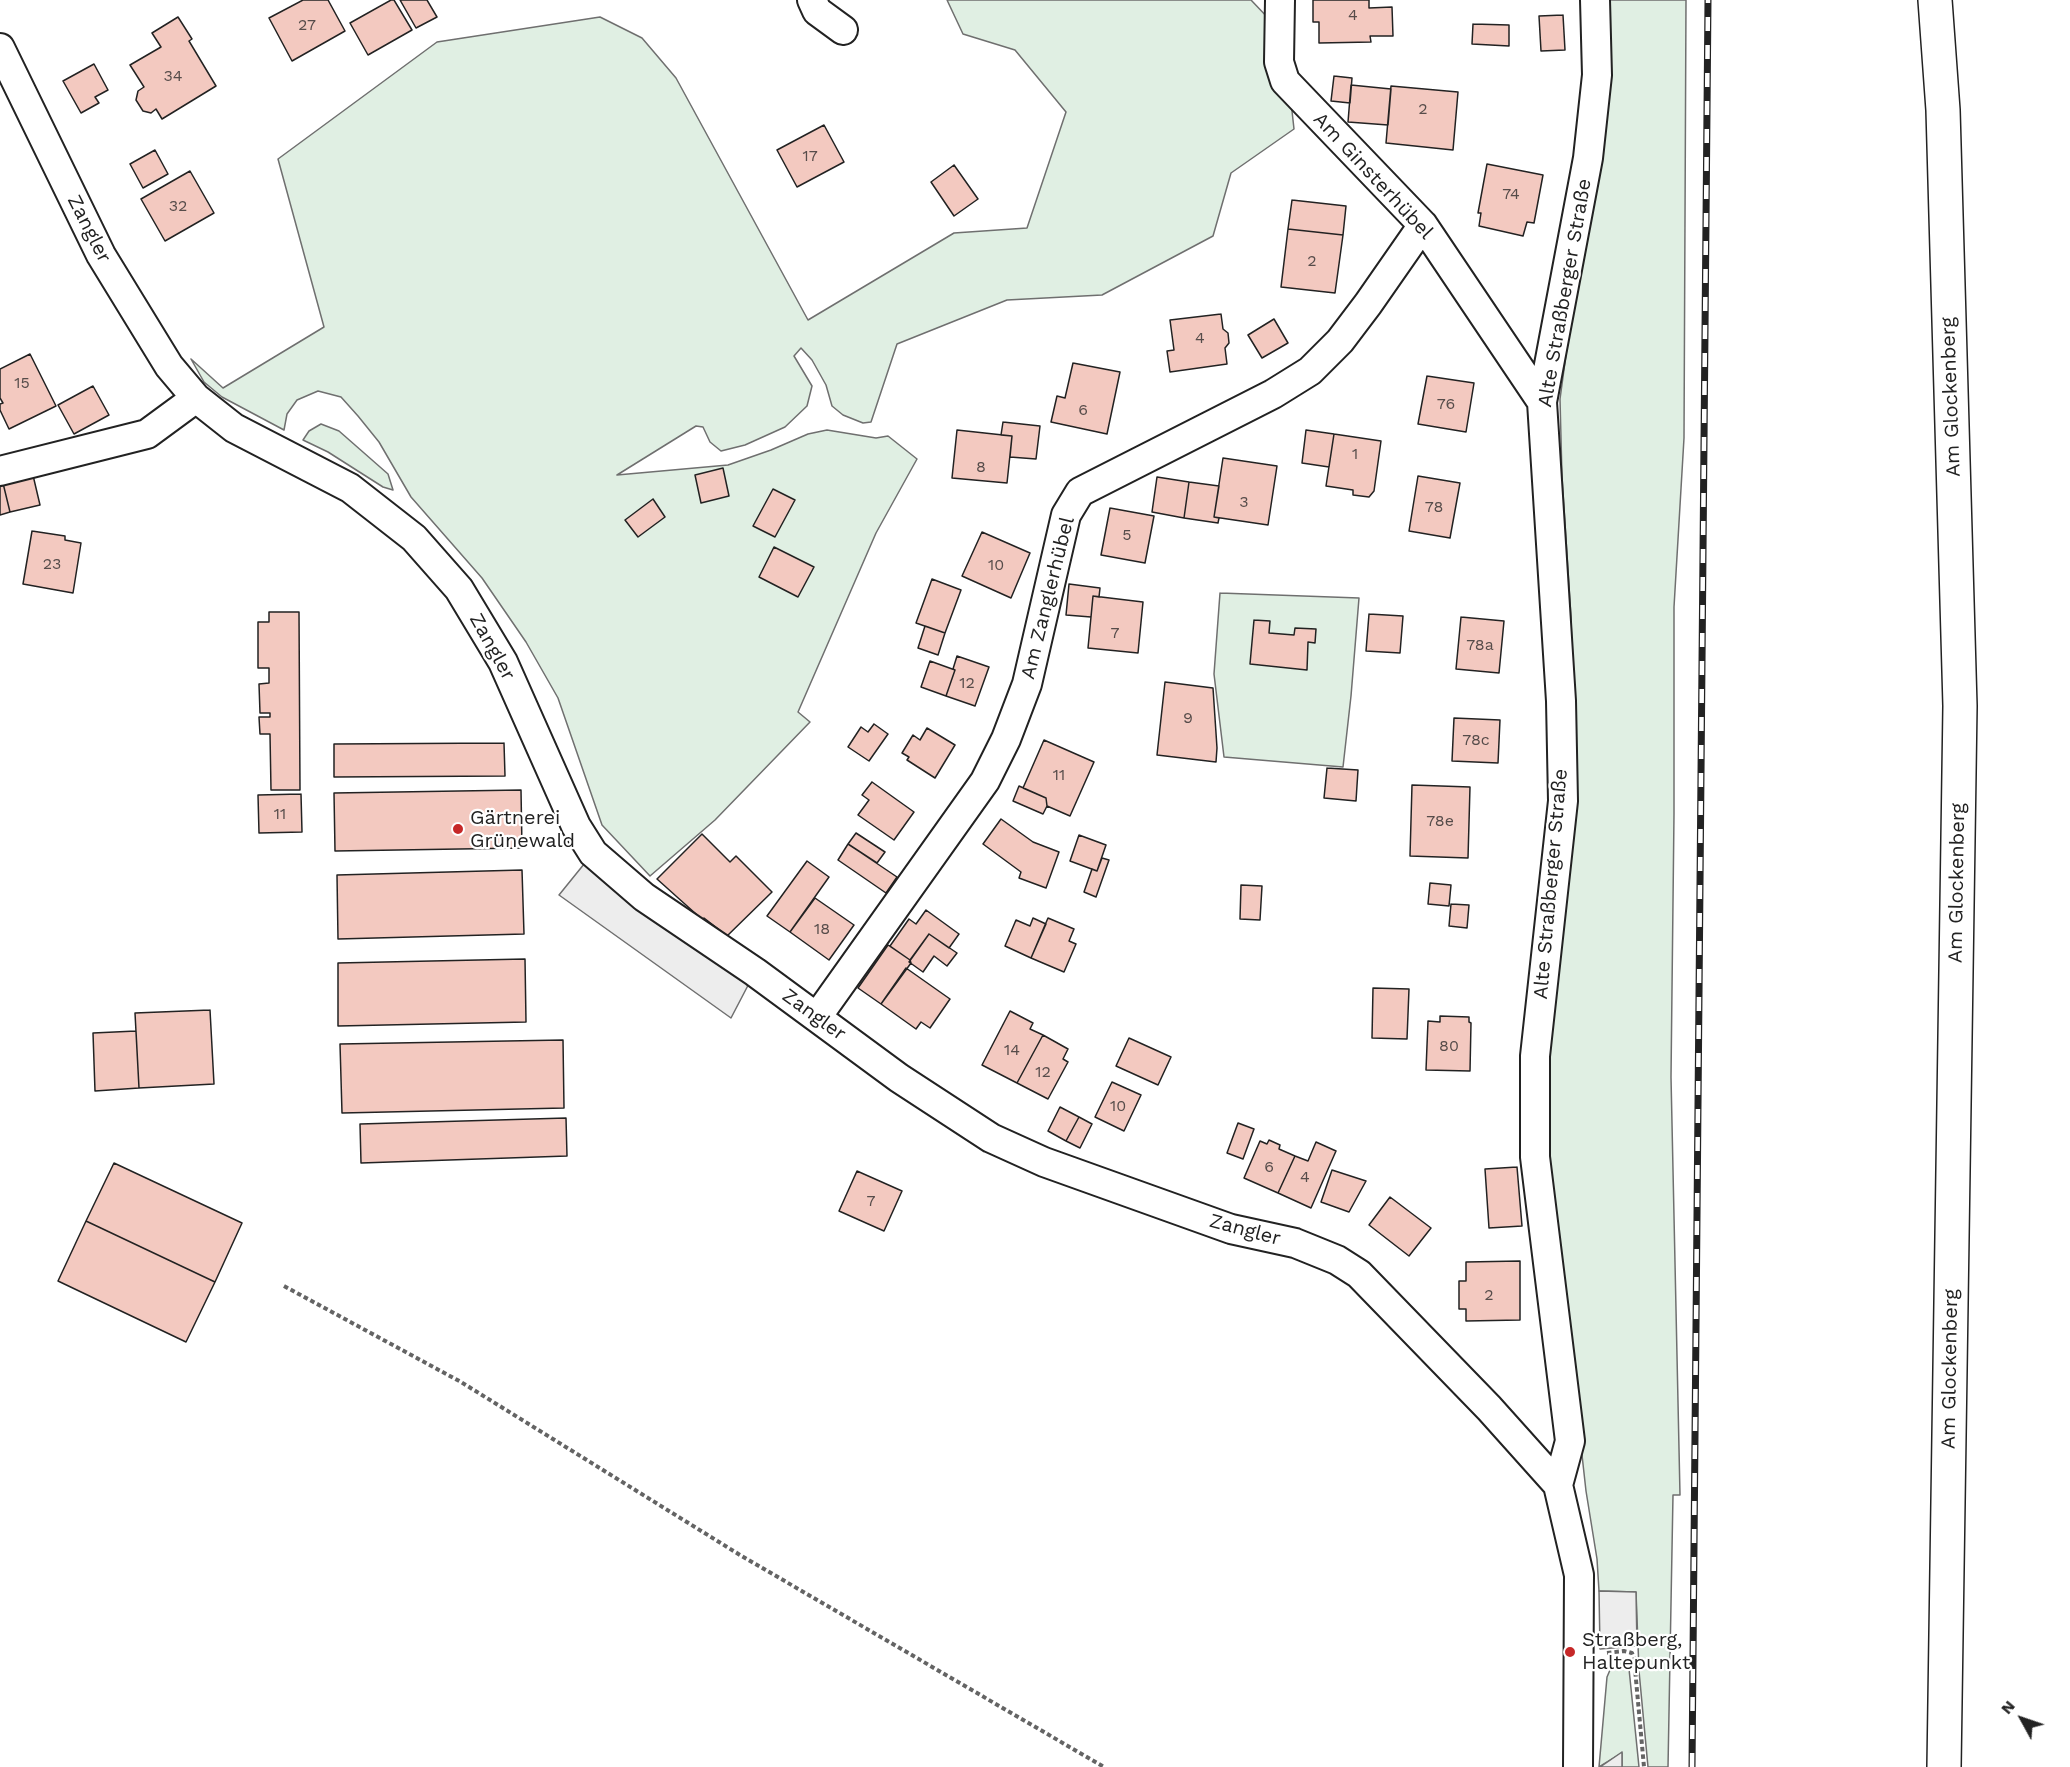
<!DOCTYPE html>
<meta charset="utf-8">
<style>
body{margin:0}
#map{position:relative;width:2070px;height:1767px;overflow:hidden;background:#fff;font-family:"Work Sans",sans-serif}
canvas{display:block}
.north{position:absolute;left:1992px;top:1689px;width:60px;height:60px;-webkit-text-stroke:4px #fff;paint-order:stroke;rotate:310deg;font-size:16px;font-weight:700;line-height:24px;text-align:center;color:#222}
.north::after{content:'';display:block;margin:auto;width:21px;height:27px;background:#222;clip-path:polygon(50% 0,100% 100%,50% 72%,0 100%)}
</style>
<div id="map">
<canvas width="2070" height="1767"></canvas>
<div class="north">N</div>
</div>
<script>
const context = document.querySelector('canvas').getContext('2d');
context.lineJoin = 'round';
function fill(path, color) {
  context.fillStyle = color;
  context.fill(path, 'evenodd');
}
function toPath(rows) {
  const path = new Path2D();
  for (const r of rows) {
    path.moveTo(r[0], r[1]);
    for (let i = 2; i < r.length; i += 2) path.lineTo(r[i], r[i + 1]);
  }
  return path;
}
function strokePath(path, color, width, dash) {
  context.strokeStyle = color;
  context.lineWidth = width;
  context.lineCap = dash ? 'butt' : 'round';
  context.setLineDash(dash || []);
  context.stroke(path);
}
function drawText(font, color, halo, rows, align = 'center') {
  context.font = font + ' "Work Sans",sans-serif';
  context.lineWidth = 4.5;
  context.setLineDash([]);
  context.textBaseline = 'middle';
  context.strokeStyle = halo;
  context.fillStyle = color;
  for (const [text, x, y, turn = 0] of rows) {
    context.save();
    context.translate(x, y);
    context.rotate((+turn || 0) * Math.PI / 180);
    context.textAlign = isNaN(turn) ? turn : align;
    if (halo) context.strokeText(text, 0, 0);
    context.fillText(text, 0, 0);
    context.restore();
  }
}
const green = toPath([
 [947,0,1251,0,1270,20,1291,102,1294,129,1231,173,1213,236,1102,295,1007,300,897,344,871,422,863,423,843,415,832,406,826,385,812,360,801,348,794,356,812,386,807,406,785,427,745,445,721,451,710,442,703,427,696,426,617,475,728,465,771,450,808,434,827,430,876,438,888,436,917,459,876,533,798,712,810,722,715,820,650,876,602,825,558,698,526,642,482,578,411,497,379,442,358,416,341,397,318,391,297,400,287,414,284,430,222,397,204,382,191,359,223,388,324,327,278,159,437,42,600,17,642,38,676,78,808,320,954,233,1027,228,1066,112,1015,50,963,34,947,0],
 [1609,0,1686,0,1684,438,1674,607,1674,814,1671,1077,1680,1495,1673,1495,1668,1767,1648,1767,1639,1671,1636,1592,1599,1591,1597,1559,1586,1491,1549,1158,1545,1100,1574,733,1571,617,1562,477,1560,399,1574,296,1603,133,1609,0],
 [321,424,339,431,388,474,393,490,383,487,328,452,303,440,309,431,321,424],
 [1220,593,1359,598,1351,696,1343,767,1224,757,1214,674,1220,593],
 [1620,1659,1628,1659,1639,1767,1622,1767,1622,1753,1599,1767,1607,1677,1610,1670,1620,1659]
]);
fill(green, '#e0efe3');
strokePath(green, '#6f6f6f', 1.5);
const parking = toPath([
 [593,853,755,972,731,1018,559,895,593,853],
 [1599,1591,1636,1592,1637,1646,1600,1649,1599,1591],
 [1622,1752,1622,1767,1600,1767,1622,1752]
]);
fill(parking, '#ededed');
strokePath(parking, '#6f6f6f', 1.5);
const building = toPath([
 [303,0,328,0,345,31,292,61,269,18,303,0],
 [391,0,394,0,412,30,368,55,350,23,391,0],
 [400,0,427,0,437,17,416,28,400,0],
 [1313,0,1369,0,1369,8,1392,7,1393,36,1370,36,1371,42,1319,43,1319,22,1313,22,1313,0],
 [1563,15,1565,50,1541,51,1539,16,1563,15],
 [178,17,192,39,189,41,216,86,162,119,156,109,151,113,143,111,136,100,138,91,144,87,130,65,161,47,152,33,178,17],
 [1473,24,1509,25,1509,46,1472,44,1473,24],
 [94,64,108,90,95,97,99,103,81,113,63,81,94,64],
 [1334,76,1352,78,1350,103,1331,101,1334,76],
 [1351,85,1391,89,1388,125,1348,122,1351,85],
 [1391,86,1458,92,1453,150,1386,143,1391,86],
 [824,125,844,162,797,187,777,150,824,125],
 [155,150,168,174,143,188,130,164,155,150],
 [1487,164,1543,175,1534,223,1527,222,1523,236,1479,226,1481,213,1478,213,1487,164],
 [954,165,978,199,954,216,931,182,954,165],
 [190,171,214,213,165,241,141,199,190,171],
 [1292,200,1346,206,1343,235,1288,229,1292,200],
 [1288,229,1343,235,1335,293,1281,287,1288,229],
 [1221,314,1223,329,1228,333,1229,343,1225,348,1227,364,1170,372,1167,351,1174,350,1170,320,1221,314],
 [1274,319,1288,343,1262,358,1248,335,1274,319],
 [30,354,56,406,9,429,0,410,0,404,3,403,0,398,0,369,30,354],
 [1073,363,1120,372,1107,434,1051,422,1057,396,1065,398,1073,363],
 [1427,376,1474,383,1466,432,1418,424,1427,376],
 [93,386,109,415,74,434,58,405,93,386],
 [1003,422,1040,426,1036,459,1010,457,1012,436,1001,435,1003,422],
 [957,430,1012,436,1007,483,952,478,957,430],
 [1306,430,1334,434,1329,467,1302,463,1306,430],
 [1334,434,1381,441,1374,491,1369,497,1353,495,1353,490,1326,486,1334,434],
 [1223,458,1277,466,1268,525,1214,517,1223,458],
 [723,468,729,496,701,503,695,475,723,468],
 [32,471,40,505,10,512,2,479,32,471],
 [1418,476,1460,483,1450,538,1409,531,1418,476],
 [1157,477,1189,482,1184,518,1152,512,1157,477],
 [2,479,10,512,0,515,0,480,2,479],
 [1189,482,1219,486,1214,517,1219,518,1218,523,1184,518,1189,482],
 [773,489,795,500,775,537,753,526,773,489],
 [653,499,665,517,638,537,625,520,653,499],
 [1110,508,1154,516,1145,563,1101,555,1110,508],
 [32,531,65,536,65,540,81,543,73,593,23,584,32,531],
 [982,532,1030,553,1011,598,962,576,982,532],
 [774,547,814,567,798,597,759,577,774,547],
 [932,579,961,590,945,633,916,623,932,579],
 [1069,584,1100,588,1099,597,1093,596,1091,617,1066,615,1069,584],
 [1093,596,1143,602,1138,653,1088,648,1093,596],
 [269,612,299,612,300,790,271,790,270,734,260,734,259,717,270,717,270,713,260,713,259,684,269,683,269,668,258,668,258,622,269,622,269,612],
 [1369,614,1403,616,1400,653,1366,651,1369,614],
 [1461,617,1504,621,1499,673,1456,669,1461,617],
 [1254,620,1270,621,1269,633,1294,635,1295,628,1316,629,1315,643,1308,642,1307,670,1250,664,1254,620],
 [925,626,945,633,938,655,918,648,925,626],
 [957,656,989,667,975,706,946,696,955,670,953,669,957,656],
 [930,661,955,670,946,696,921,687,930,661],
 [1165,682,1213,688,1217,748,1216,762,1157,755,1165,682],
 [1454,718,1500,720,1498,763,1452,761,1454,718],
 [874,724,888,734,869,761,848,747,861,727,868,732,874,724],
 [927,728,955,745,935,778,907,760,909,757,902,753,913,735,920,740,927,728],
 [1044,740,1094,762,1070,816,1047,806,1046,798,1023,788,1044,740],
 [504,743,505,776,334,777,334,744,504,743],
 [1327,768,1358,770,1356,801,1324,798,1327,768],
 [872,782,914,812,894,840,858,815,869,800,862,795,872,782],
 [1412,785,1470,787,1468,858,1410,856,1412,785],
 [1019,786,1046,798,1047,806,1043,814,1013,801,1019,786],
 [521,790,522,848,335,851,334,793,521,790],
 [301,794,302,832,259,833,258,795,301,794],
 [1001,819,1033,842,1059,852,1046,888,1019,878,1021,872,983,844,1001,819],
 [856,833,885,852,877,863,848,844,856,833],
 [702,834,730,862,736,856,772,892,725,938,726,935,704,918,699,922,696,914,657,879,702,834],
 [1079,835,1106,845,1097,871,1070,861,1079,835],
 [848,844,897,877,886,893,838,860,848,844],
 [1102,858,1109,860,1096,897,1084,892,1092,869,1097,871,1102,858],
 [807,861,829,877,790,932,767,916,807,861],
 [522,870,524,934,338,939,337,875,522,870],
 [1430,883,1451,885,1449,906,1428,904,1430,883],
 [1241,885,1262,886,1260,920,1240,919,1241,885],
 [815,898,854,925,829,960,790,932,815,898],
 [1451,904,1469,905,1467,928,1449,926,1451,904],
 [926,910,959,934,949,948,929,934,910,960,890,946,909,919,916,924,926,910],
 [1033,918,1046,924,1031,958,1005,946,1016,920,1030,926,1033,918],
 [1048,918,1074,929,1069,941,1076,944,1064,972,1031,958,1048,918],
 [929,934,957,953,947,966,934,956,923,972,909,962,929,934],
 [888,945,910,960,911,963,881,1004,858,988,888,945],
 [525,959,526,1022,338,1026,338,963,525,959],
 [906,968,950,999,930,1028,921,1022,916,1029,881,1004,906,968],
 [1373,988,1409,989,1407,1039,1372,1038,1373,988],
 [210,1010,214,1084,139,1088,135,1013,210,1010],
 [1010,1011,1033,1023,1030,1029,1043,1035,1017,1083,982,1065,1010,1011],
 [1440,1016,1469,1017,1469,1022,1471,1023,1470,1071,1426,1070,1428,1021,1440,1022,1440,1016],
 [136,1031,139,1088,95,1091,93,1033,136,1031],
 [1043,1035,1068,1049,1063,1059,1068,1062,1048,1099,1017,1083,1043,1035],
 [1129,1038,1171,1057,1158,1085,1116,1066,1129,1038],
 [563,1040,564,1108,342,1113,340,1044,563,1040],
 [1112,1082,1141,1095,1124,1131,1095,1117,1112,1082],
 [1060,1107,1079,1117,1066,1141,1048,1131,1060,1107],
 [1079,1117,1092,1124,1080,1148,1066,1141,1079,1117],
 [566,1118,567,1156,361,1163,360,1124,566,1118],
 [1238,1123,1254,1129,1243,1159,1227,1153,1238,1123],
 [1269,1140,1280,1145,1279,1149,1295,1156,1278,1193,1244,1178,1260,1141,1267,1144,1269,1140],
 [1316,1142,1336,1151,1311,1208,1278,1193,1295,1156,1308,1161,1316,1142],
 [114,1163,242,1223,215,1282,86,1221,114,1163],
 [1517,1167,1522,1226,1489,1228,1485,1169,1517,1167],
 [1332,1170,1366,1181,1349,1212,1321,1202,1332,1170],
 [857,1171,902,1191,884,1231,839,1211,857,1171],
 [1390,1197,1431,1228,1409,1256,1369,1225,1390,1197],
 [86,1221,215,1282,186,1342,58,1281,86,1221],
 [1520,1261,1520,1320,1466,1321,1466,1309,1459,1309,1459,1281,1466,1281,1466,1262,1520,1261]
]);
fill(building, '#f3c9c0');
strokePath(building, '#222', 1.5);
const street = toPath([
 [812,0,817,11,843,30],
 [1280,0,1279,62,1285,81,1423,225,1542,402],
 [0,48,101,255,169,366,196,398,234,428,350,488,414,538,459,589,503,662,576,826,593,853,644,897,755,972,899,1078,991,1138,1044,1162,1231,1229,1295,1243,1337,1260,1359,1274,1489,1408,1558,1485],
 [0,471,147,434,196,398],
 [817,1017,985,781,1006,739,1027,684,1066,515,1080,492,1273,394,1310,371,1340,341,1368,304,1423,225],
 [1578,1767,1579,1575,1558,1485,1570,1441,1535,1157,1535,1056,1563,801,1561,701,1542,402,1588,158,1597,75,1595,0]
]);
const secondary = toPath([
 [1935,0,1943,110,1960,706,1944,1767]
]);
strokePath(street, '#222', 32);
strokePath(secondary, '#222', 36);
strokePath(toPath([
 [284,1286,461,1382,740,1555,1104,1767],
 [1607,1653,1624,1651,1632,1653,1634,1658,1644,1767]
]), '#646464', 4, [4.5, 3]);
strokePath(street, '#fff', 28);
strokePath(secondary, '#fff', 33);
const rail = toPath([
 [1692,1767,1708,0]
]);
strokePath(rail, '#222', 7);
strokePath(rail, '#fff', 4.5, [14]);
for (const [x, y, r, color] of [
 [458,829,6,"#c62828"],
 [1570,1652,6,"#c62828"]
]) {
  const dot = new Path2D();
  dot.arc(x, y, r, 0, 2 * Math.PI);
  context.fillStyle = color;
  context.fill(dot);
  strokePath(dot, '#fff', 2);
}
drawText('16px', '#564c4a', null, [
 ["4",1353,15],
 ["27",307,25],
 ["34",173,76],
 ["2",1423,109],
 ["17",810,156],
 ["74",1511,194],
 ["32",178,206],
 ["2",1312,261],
 ["4",1200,338],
 ["15",22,383],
 ["76",1446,404],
 ["6",1083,410],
 ["1",1355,454],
 ["8",981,467],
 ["3",1244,502],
 ["78",1434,507],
 ["5",1127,535],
 ["23",52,564],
 ["10",996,565],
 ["7",1115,633],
 ["78a",1480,645],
 ["12",967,683],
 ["9",1188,718],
 ["78c",1476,740],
 ["11",1059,775],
 ["11",280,814],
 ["78e",1440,821],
 ["18",822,929],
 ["80",1449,1046],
 ["14",1012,1050],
 ["12",1043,1072],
 ["10",1118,1106],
 ["6",1269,1167],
 ["4",1305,1177],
 ["7",871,1201],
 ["2",1489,1295]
]);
drawText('20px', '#222', '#fff', [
 ["Am Ginsterhübel",1373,176,47],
 ["Zangler",89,229,63],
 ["Alte Straßberger Straße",1565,293,-80],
 ["Am Glockenberg",1951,397,-92],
 ["Am Zanglerhübel",1048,598,-76],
 ["Zangler",492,647,61],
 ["Am Glockenberg",1957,883,-89],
 ["Alte Straßberger Straße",1551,884,-85],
 ["Zangler",814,1015,36],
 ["Zangler",1245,1230,15],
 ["Am Glockenberg",1950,1369,-89]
]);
drawText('20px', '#222', '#fff', [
 ["Gärtnerei",470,818],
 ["Grünewald",470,841],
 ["Straßberg,",1582,1640],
 ["Haltepunkt",1582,1663]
], 'left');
</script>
